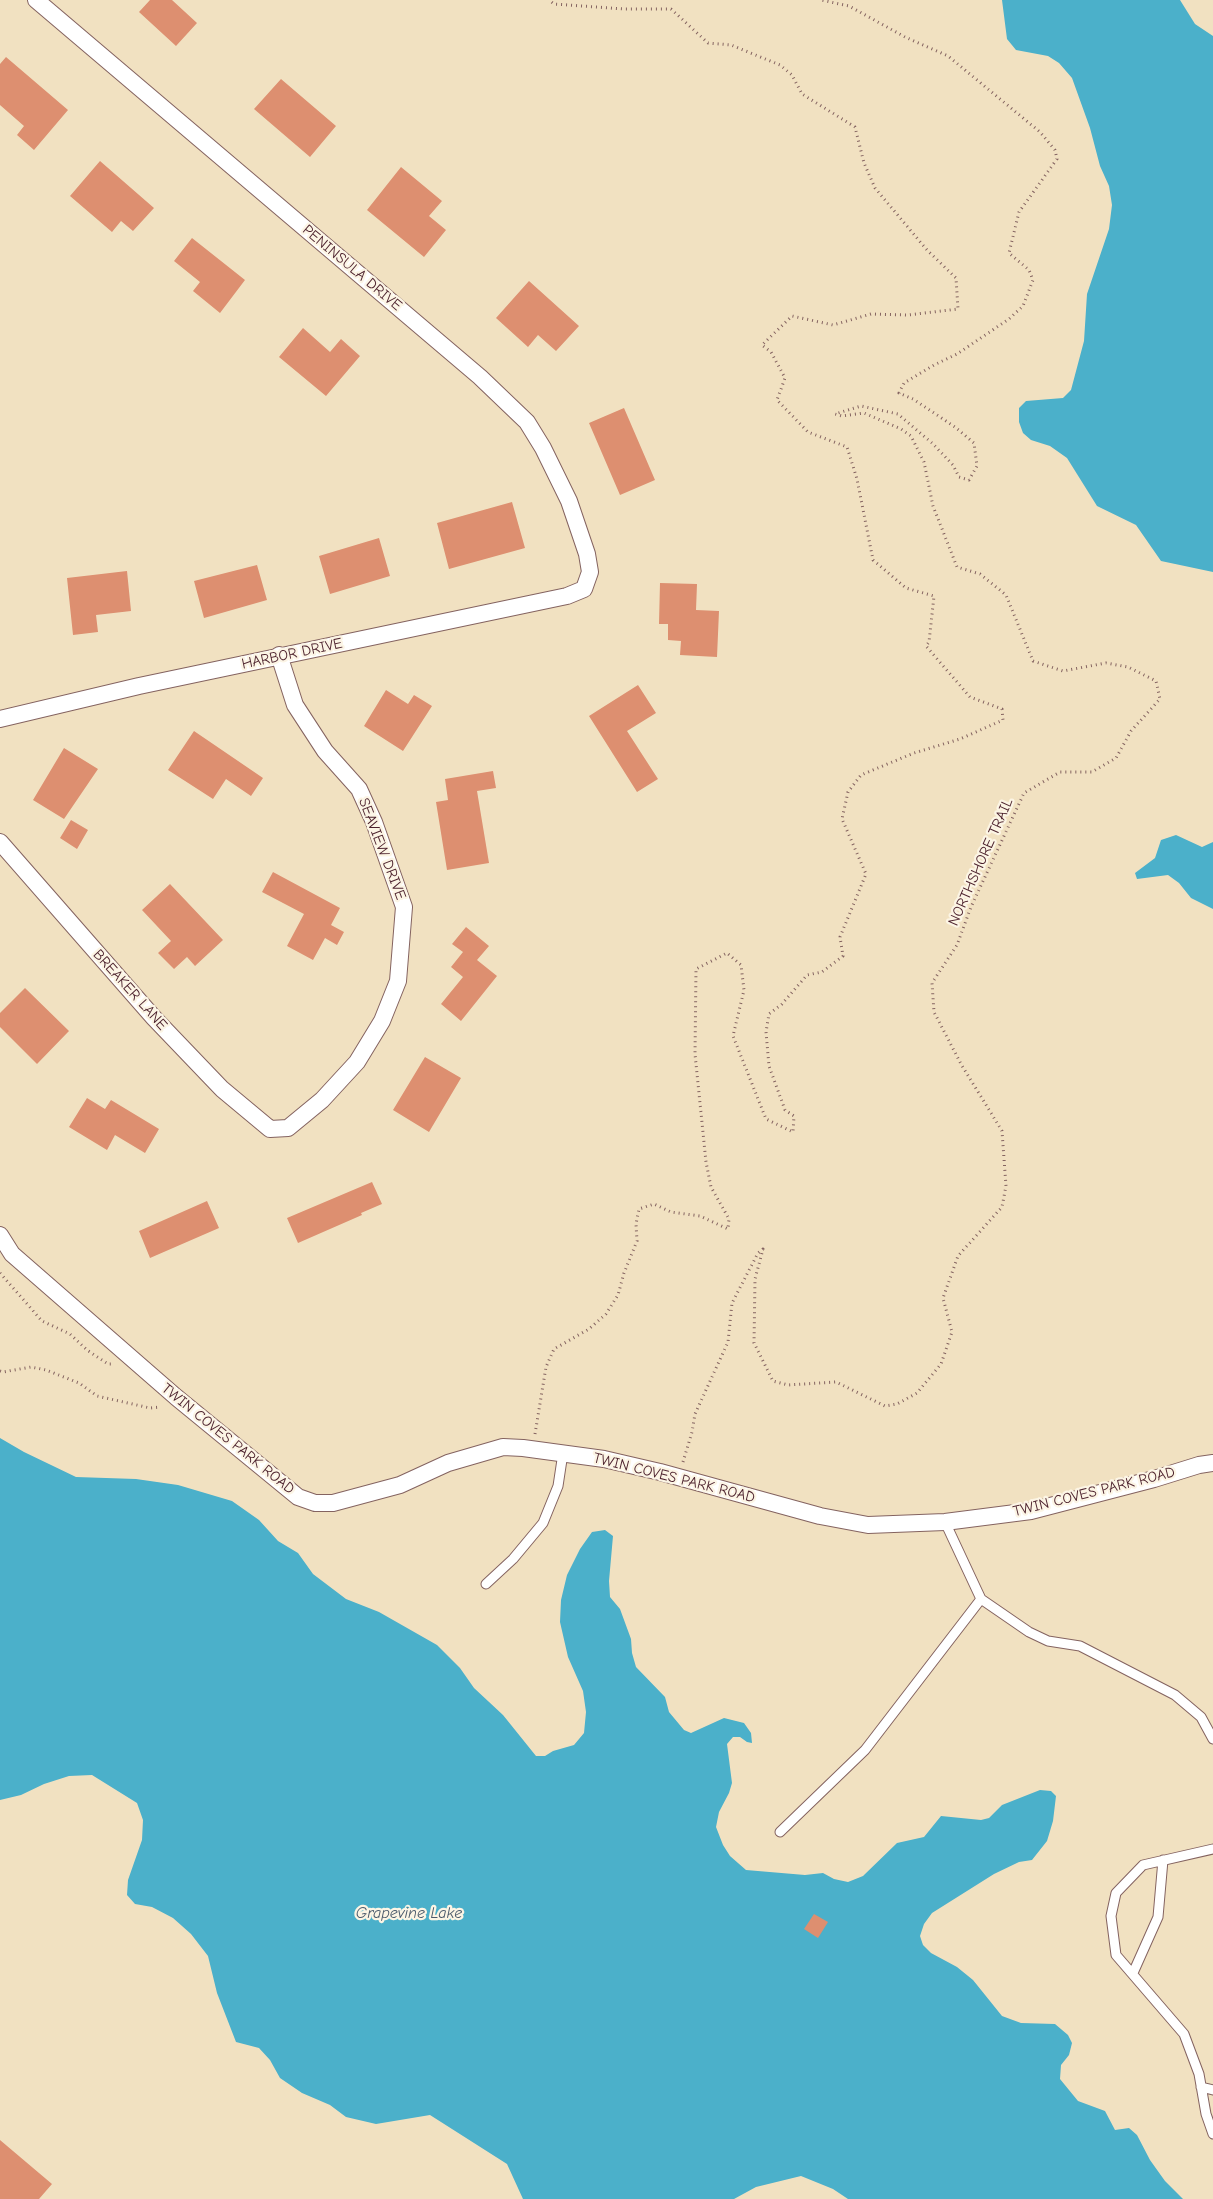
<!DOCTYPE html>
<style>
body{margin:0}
canvas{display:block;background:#f1e1c1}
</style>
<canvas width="1213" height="2199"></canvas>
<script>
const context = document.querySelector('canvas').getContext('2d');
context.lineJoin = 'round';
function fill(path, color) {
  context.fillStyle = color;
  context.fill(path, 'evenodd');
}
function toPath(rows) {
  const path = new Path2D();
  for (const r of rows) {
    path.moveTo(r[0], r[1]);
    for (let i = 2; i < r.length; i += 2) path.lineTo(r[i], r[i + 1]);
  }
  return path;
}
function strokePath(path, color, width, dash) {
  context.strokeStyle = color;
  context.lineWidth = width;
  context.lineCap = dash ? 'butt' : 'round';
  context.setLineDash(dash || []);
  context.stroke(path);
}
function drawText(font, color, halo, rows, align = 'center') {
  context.font = font + ' "Comic Neue",sans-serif';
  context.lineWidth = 4.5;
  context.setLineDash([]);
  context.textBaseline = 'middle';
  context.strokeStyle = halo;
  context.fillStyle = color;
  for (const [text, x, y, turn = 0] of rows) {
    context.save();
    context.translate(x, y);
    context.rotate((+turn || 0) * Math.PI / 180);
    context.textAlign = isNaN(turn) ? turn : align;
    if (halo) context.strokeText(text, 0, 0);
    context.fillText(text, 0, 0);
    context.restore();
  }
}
fill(toPath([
 [1002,0,1180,0,1195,24,1213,36,1213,572,1161,561,1136,525,1097,506,1067,458,1050,446,1031,440,1023,433,1019,422,1019,408,1026,401,1063,398,1071,390,1084,341,1087,294,1109,229,1112,205,1109,186,1100,166,1090,128,1072,78,1059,63,1048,56,1016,50,1007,39],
 [1176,835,1202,847,1213,842,1213,909,1191,898,1179,883,1168,875,1137,879,1135,873,1155,858,1161,840],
 [0,1438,24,1452,76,1477,136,1479,178,1485,232,1501,259,1520,278,1541,298,1553,313,1574,346,1599,379,1612,437,1645,460,1668,474,1688,503,1715,536,1756,545,1756,553,1751,574,1745,584,1733,586,1712,583,1691,568,1657,560,1622,561,1600,567,1575,580,1549,592,1532,605,1530,613,1536,609,1581,610,1597,620,1609,631,1639,632,1653,636,1667,665,1697,669,1712,684,1730,691,1733,724,1718,744,1723,751,1733,752,1743,747,1742,740,1737,733,1737,727,1744,732,1783,729,1793,719,1812,716,1827,723,1845,730,1856,746,1870,805,1875,823,1873,834,1879,848,1882,863,1876,897,1843,924,1837,941,1816,981,1820,989,1818,1002,1805,1040,1790,1051,1791,1056,1796,1053,1821,1047,1841,1032,1860,1019,1862,994,1874,932,1913,924,1924,920,1936,923,1945,931,1953,957,1967,973,1980,1002,2016,1021,2023,1055,2024,1068,2035,1072,2043,1069,2055,1061,2065,1060,2079,1078,2101,1105,2111,1115,2130,1129,2128,1137,2135,1150,2160,1165,2181,1183,2199,848,2199,833,2189,801,2176,756,2187,734,2199,523,2199,507,2164,430,2115,376,2124,346,2117,330,2105,302,2093,280,2078,270,2060,259,2048,236,2042,217,1993,208,1956,191,1934,173,1918,152,1907,135,1904,127,1895,128,1880,142,1840,143,1820,137,1803,92,1775,69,1776,44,1784,21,1795,0,1800]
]), '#4bb0ca');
fill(toPath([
 [150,0,172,0,197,23,176,46,139,12],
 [6,57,68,110,34,150,17,135,24,126,0,105,0,64],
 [281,79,336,126,310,157,254,109],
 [100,161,154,208,133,231,121,221,112,232,70,196],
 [401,167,442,201,429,216,446,230,424,257,367,210],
 [192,238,245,280,220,313,193,291,200,282,174,261],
 [529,281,579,326,556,351,538,335,528,347,496,318],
 [303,328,330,352,341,339,360,356,326,396,279,357],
 [624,408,655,480,620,495,589,423],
 [512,502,525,548,449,569,437,523],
 [379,538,390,576,330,594,319,556],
 [257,565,267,600,204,618,194,581],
 [127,571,131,611,96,615,98,632,73,635,67,578],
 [660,583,697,584,696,610,719,611,717,657,680,655,681,641,668,640,668,624,659,624],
 [638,685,656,713,627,731,658,779,637,792,589,716],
 [386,690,408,704,414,695,432,706,403,751,364,726],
 [194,731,263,778,251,796,226,779,213,799,168,770],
 [64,748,98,769,64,819,33,800],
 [493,771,496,788,477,791,489,863,447,870,436,802,448,800,445,779],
 [71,820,88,830,77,849,60,838],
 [273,872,340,908,331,925,344,932,337,945,325,938,313,960,287,946,304,914,262,892],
 [170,884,223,940,195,966,187,957,174,969,158,953,171,941,142,910],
 [466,927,489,946,477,960,497,976,461,1021,441,1004,463,977,451,967,463,952,452,944],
 [25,988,69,1031,37,1064,0,1027,0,1013],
 [425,1057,461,1078,429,1132,393,1110],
 [87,1098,105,1109,111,1100,159,1129,145,1153,115,1135,107,1150,69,1127],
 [372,1182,382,1204,361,1213,362,1215,298,1243,287,1218],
 [207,1201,219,1228,150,1258,139,1231],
 [814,1914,828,1922,818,1938,804,1929],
 [0,2140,52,2184,39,2199,0,2199]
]), '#dd8f70');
const service = toPath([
 [945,1522,981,1599,1029,1632,1048,1641,1080,1646,1175,1695,1201,1717,1213,1739],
 [486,1584,513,1559,543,1523,558,1486,563,1453],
 [780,1832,865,1750,981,1599],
 [1213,1849,1143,1865,1116,1893,1111,1916,1116,1955,1184,2034,1199,2074,1206,2114,1213,2134],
 [1133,1973,1158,1917,1163,1860],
 [1201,2087,1213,2090]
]);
const minor = toPath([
 [0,719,139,686,567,596,584,589,590,572,587,554,569,501,543,448,527,422,480,377,36,0],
 [0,842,154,1018,222,1089,270,1129,288,1128,322,1100,357,1062,382,1021,398,981,404,907,374,822,359,789,325,751,295,705,279,655],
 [0,1235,12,1254,176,1397,298,1497,315,1503,333,1503,400,1485,448,1463,503,1447,523,1448,604,1459,660,1472,820,1516,868,1525,945,1522,1031,1511,1154,1479,1199,1465,1213,1463]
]);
strokePath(service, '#846360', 11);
strokePath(minor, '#846360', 18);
strokePath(toPath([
 [0,1273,42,1321,70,1334,87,1350,108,1364,114,1364],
 [0,1371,3,1372,31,1367,46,1370,79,1383,97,1396,150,1408,161,1407],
 [535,1434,546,1367,554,1349,589,1329,606,1314,618,1295,624,1273,637,1241,636,1224,639,1209,654,1204,671,1212,700,1216,728,1229,729,1219,711,1187,706,1162,695,1054,696,969,727,953,741,965,744,990,733,1036,766,1119,793,1132,794,1116,785,1110,769,1066,766,1032,769,1014,782,1004,807,975,822,972,843,956,840,937,866,874,842,819,848,792,861,775,914,753,960,739,1003,720,1002,709,970,697,926,646,929,642,934,596,906,588,873,560,857,479,847,447,808,432,777,400,785,378,771,352,762,345,792,316,833,325,871,314,908,315,958,309,956,278,927,250,875,188,864,163,855,127,802,94,792,75,780,65,731,45,708,43,671,9,624,9,554,4,549,0],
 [683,1462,692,1432,695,1414,728,1342,732,1303,758,1253,763,1249,755,1279,754,1343,773,1381,788,1385,836,1382,885,1406,897,1404,917,1393,941,1364,952,1332,943,1298,958,1256,1002,1207,1006,1186,1002,1131,961,1064,934,1012,932,983,957,945,971,907,1024,793,1060,772,1092,772,1116,758,1131,731,1160,699,1156,681,1128,667,1106,663,1063,671,1033,661,1006,595,980,574,957,567,933,506,924,462,911,436,901,429,864,413,842,416,835,414,861,406,898,414,932,443,953,465,959,477,969,480,977,466,974,443,955,427,913,399,899,393,904,383,934,365,957,354,1009,319,1023,306,1033,280,1029,270,1009,253,1019,212,1057,159,1055,150,1040,132,948,56,905,37,849,6,821,0]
]), '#846360', 3, [1, 4]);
strokePath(service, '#fff', 9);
strokePath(minor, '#fff', 16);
drawText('15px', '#4a1f2b', '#fcf5e5', [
 ["PENINSULA DRIVE",352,268,40],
 ["HARBOR DRIVE",292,654,-12],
 ["SEAVIEW DRIVE",382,849,69],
 ["NORTHSHORE TRAIL",981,862,-66],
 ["BREAKER LANE",130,990,48],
 ["TWIN COVES PARK ROAD",228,1439,39],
 ["TWIN COVES PARK ROAD",674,1478,14],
 ["TWIN COVES PARK ROAD",1094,1492,-14]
]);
drawText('italic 16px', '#4a596b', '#fcf5e5', [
 ["Grapevine Lake",409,1913]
]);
</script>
